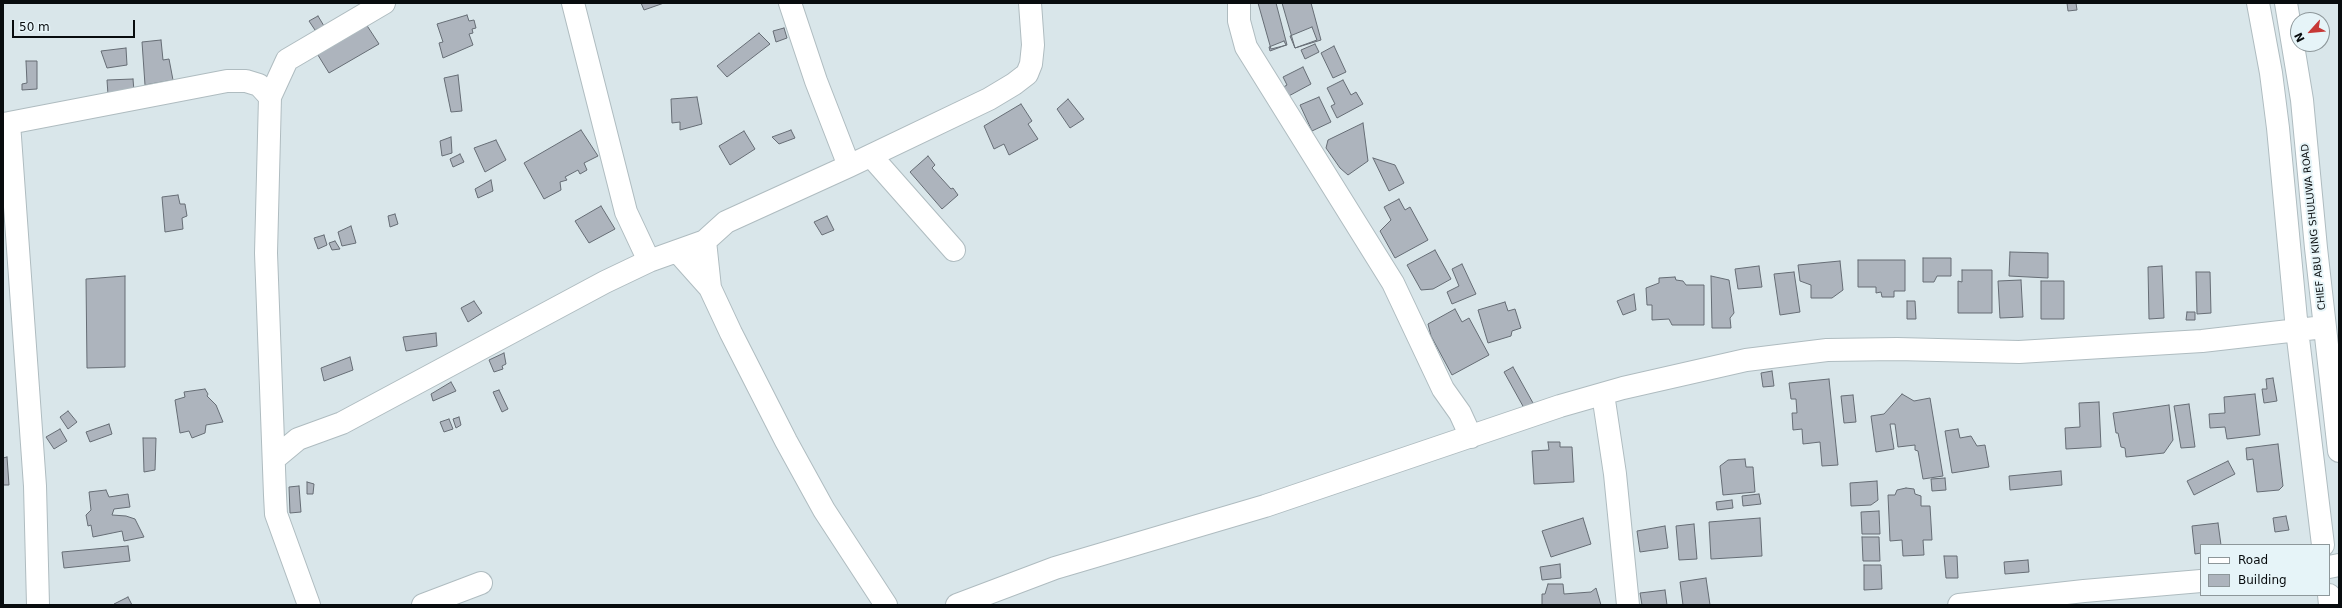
<!DOCTYPE html>
<style>
body{margin:0}
#map{position:relative;width:2342px;height:608px;overflow:hidden;background:#d9e6ea;font-family:"DejaVu Sans",sans-serif}
canvas{display:block}
.frame{position:absolute;inset:0;border:4px solid #080c0e;pointer-events:none}
.legend{position:absolute;left:2200px;top:544px;width:130px;height:52px;box-sizing:border-box;background:#e6f4f8;border:1px solid #8d979a;margin:0;padding:5px 7px;list-style:none;font-size:12px;color:#080c0e}
.legend li{display:flex;align-items:center;gap:8px;height:20px}
.legend b{width:20px;border:1px solid #8d979a}
.north{position:absolute;left:2290px;top:12px;width:40px;height:40px;box-sizing:border-box;background:#e6f4f8;border:1px solid #8d979a;border-radius:50%;rotate:243deg;font-size:11px;font-weight:700;line-height:16px;text-align:center;color:#080c0e}
.north::after{content:'';display:block;margin:auto;width:14px;height:18px;background:#c73937;clip-path:polygon(50% 0,100% 100%,50% 72%,0 100%)}
.scale{position:absolute;left:12px;top:20px;width:123px;height:18px;box-sizing:border-box;border:2px solid #080c0e;border-top:0;padding-left:5px;font-size:12px;line-height:14px;white-space:nowrap;color:#080c0e;-webkit-text-stroke:3px #e6f4f8;paint-order:stroke}
</style>
<div id="map">
<canvas width="2342" height="608"></canvas>
<div class="frame"></div>
<ul class="legend">
<li><b style="height:5px;background:#fff"></b>Road</li>
<li><b style="height:11px;background:#adb4bd"></b>Building</li>
</ul>
<div class="north">N</div>
<div class="scale">50 m</div>
</div>
<script>
const context = document.querySelector('canvas').getContext('2d');
context.lineJoin = 'round';
function fill(path, color) {
  context.fillStyle = color;
  context.fill(path, 'evenodd');
}
function toPath(rows) {
  const path = new Path2D();
  for (const r of rows) {
    path.moveTo(r[0], r[1]);
    for (let i = 2; i < r.length; i += 2) path.lineTo(r[i], r[i + 1]);
  }
  return path;
}
function strokePath(path, color, width, dash) {
  context.strokeStyle = color;
  context.lineWidth = width;
  context.lineCap = dash ? 'butt' : 'round';
  context.setLineDash(dash || []);
  context.stroke(path);
}
function drawText(font, color, halo, rows, align = 'center') {
  context.font = font + ' "DejaVu Sans",sans-serif';
  context.lineWidth = 4;
  context.setLineDash([]);
  context.textBaseline = 'middle';
  context.strokeStyle = halo;
  context.fillStyle = color;
  for (const [text, x, y, turn = 0] of rows) {
    context.save();
    context.translate(x, y);
    context.rotate((+turn || 0) * Math.PI / 180);
    context.textAlign = isNaN(turn) ? turn : align;
    if (halo) context.strokeText(text, 0, 0);
    context.fillText(text, 0, 0);
    context.restore();
  }
}
const building = toPath([
 [641,3,664,3,644,10,641,3],
 [1258,3,1276,3,1287,45,1271,49,1258,3],
 [1282,3,1311,3,1321,40,1295,48,1282,3],
 [2067,3,2076,3,2077,10,2068,11,2067,3],
 [467,15,469,21,474,20,476,28,472,29,473,33,469,34,473,45,443,58,439,43,443,42,437,24,467,15],
 [318,16,324,26,315,30,309,21,318,16],
 [364,21,379,44,329,73,313,47,364,21],
 [1312,27,1317,40,1295,48,1290,36,1312,27],
 [784,28,787,38,776,42,773,31,784,28],
 [759,33,770,44,727,77,717,66,759,33],
 [161,40,163,60,169,59,173,80,145,85,142,42,161,40],
 [1284,41,1286,45,1270,51,1269,47,1284,41],
 [1315,44,1319,52,1305,59,1301,50,1315,44],
 [1334,46,1346,72,1333,78,1321,53,1334,46],
 [126,48,127,65,107,68,101,51,126,48],
 [26,61,37,61,37,89,22,90,22,84,27,83,26,61],
 [1303,67,1311,84,1285,98,1280,89,1287,85,1283,77,1303,67],
 [458,75,462,111,451,112,444,78,458,75],
 [133,79,134,91,108,95,107,80,133,79],
 [1343,80,1351,95,1356,92,1363,104,1337,118,1331,106,1335,104,1327,88,1343,80],
 [697,97,702,124,680,130,680,122,672,123,671,99,697,97],
 [1319,97,1331,122,1312,131,1300,105,1319,97],
 [1068,99,1084,119,1070,128,1057,109,1068,99],
 [1021,104,1032,121,1028,124,1038,139,1009,155,1004,144,994,149,984,126,1021,104],
 [1363,123,1368,161,1348,175,1340,168,1326,148,1328,140,1363,123],
 [581,130,598,156,584,163,587,170,580,174,578,170,565,177,567,180,560,182,561,190,544,199,524,163,581,130],
 [791,130,795,138,779,144,772,137,791,130],
 [744,131,755,149,730,165,719,146,744,131],
 [451,137,452,153,442,156,440,141,451,137],
 [496,140,506,160,485,172,474,148,496,140],
 [460,154,464,162,453,167,450,159,460,154],
 [928,156,935,165,932,168,951,189,953,188,958,195,942,209,910,172,928,156],
 [1373,158,1395,165,1404,183,1389,191,1373,158],
 [491,180,493,191,478,198,475,189,491,180],
 [178,195,180,204,185,204,187,216,182,218,183,229,165,232,162,197,178,195],
 [1399,199,1405,210,1410,207,1428,240,1395,258,1380,231,1391,220,1384,207,1399,199],
 [601,206,615,229,589,243,575,221,601,206],
 [395,214,398,224,390,227,388,216,395,214],
 [827,216,834,230,822,235,814,222,827,216],
 [351,226,356,243,342,246,338,232,351,226],
 [324,235,327,245,318,249,314,238,324,235],
 [335,241,340,249,332,250,329,243,335,241],
 [1435,250,1451,279,1433,289,1421,290,1407,265,1435,250],
 [2010,252,2048,253,2048,278,2009,276,2010,252],
 [1923,258,1951,258,1951,276,1937,276,1934,282,1923,282,1923,258],
 [1858,260,1905,260,1905,291,1894,291,1894,297,1882,297,1881,292,1876,293,1876,287,1858,287,1858,260],
 [1840,261,1843,290,1832,298,1811,298,1811,285,1800,281,1798,265,1840,261],
 [1462,264,1476,294,1452,304,1447,292,1459,286,1452,269,1462,264],
 [1759,266,1762,287,1738,289,1735,269,1759,266],
 [2162,266,2164,318,2149,319,2148,267,2162,266],
 [1962,270,1992,270,1992,313,1958,313,1958,281,1962,282,1962,270],
 [1794,272,1800,312,1780,315,1774,274,1794,272],
 [2196,272,2210,272,2211,313,2197,314,2196,272],
 [125,276,125,367,87,368,86,279,125,276],
 [1711,276,1729,280,1734,313,1730,318,1731,328,1712,328,1711,276],
 [1675,277,1676,280,1683,281,1686,285,1704,285,1704,325,1672,325,1669,319,1652,320,1652,305,1647,305,1646,288,1659,283,1659,278,1675,277],
 [2021,280,2023,317,2000,318,1998,281,2021,280],
 [2041,281,2064,281,2064,319,2041,319,2041,281],
 [1634,294,1636,310,1623,315,1617,301,1634,294],
 [474,301,482,313,468,322,461,308,474,301],
 [1907,301,1915,301,1916,319,1907,319,1907,301],
 [1505,302,1508,311,1515,309,1521,328,1512,331,1511,336,1488,343,1478,310,1505,302],
 [1455,309,1462,322,1469,318,1489,355,1452,375,1431,336,1428,324,1455,309],
 [2187,312,2195,312,2195,320,2186,320,2187,312],
 [436,333,437,346,406,351,403,337,436,333],
 [504,353,506,364,502,366,503,369,494,372,489,360,504,353],
 [350,357,353,370,324,381,321,368,350,357],
 [1513,367,1533,403,1524,408,1504,372,1513,367],
 [1772,371,1774,386,1763,387,1761,373,1772,371],
 [2273,378,2277,401,2264,403,2262,389,2267,389,2266,379,2273,378],
 [1829,379,1838,465,1822,466,1820,442,1803,444,1802,429,1793,430,1792,413,1797,413,1796,399,1791,399,1789,383,1829,379],
 [451,382,456,391,433,401,431,394,451,382],
 [205,389,208,394,207,396,216,405,223,422,206,425,205,433,192,438,189,431,180,433,175,400,185,397,184,392,205,389],
 [499,390,508,409,502,412,493,392,499,390],
 [1902,394,1914,401,1930,398,1943,476,1923,479,1918,451,1915,450,1915,445,1898,447,1895,424,1890,424,1894,449,1876,452,1871,416,1884,414,1902,394],
 [2255,394,2260,435,2227,439,2225,427,2210,428,2209,414,2225,413,2224,397,2255,394],
 [1853,395,1856,422,1844,423,1841,396,1853,395],
 [2099,402,2101,447,2066,449,2065,428,2080,427,2079,403,2099,402],
 [2189,404,2195,447,2181,448,2174,406,2189,404],
 [2169,405,2173,440,2164,453,2126,457,2125,448,2121,447,2118,433,2116,433,2113,413,2169,405],
 [68,411,77,422,68,429,60,417,68,411],
 [459,417,461,425,456,428,453,419,459,417],
 [449,419,453,429,444,432,440,422,449,419],
 [109,424,112,434,90,442,86,432,109,424],
 [60,429,67,441,54,449,46,437,60,429],
 [1958,429,1960,438,1971,436,1977,446,1985,445,1989,467,1952,473,1945,431,1958,429],
 [143,438,156,438,155,470,144,472,143,438],
 [1548,442,1560,442,1560,447,1572,447,1574,482,1534,484,1532,451,1549,450,1548,442],
 [2278,444,2283,486,2279,490,2257,492,2253,459,2247,460,2246,448,2278,444],
 [7,457,9,485,3,485,3,458,7,457],
 [1745,459,1746,467,1753,467,1755,492,1723,495,1720,466,1728,460,1745,459],
 [2228,461,2235,474,2194,495,2187,481,2228,461],
 [2061,471,2062,485,2010,490,2009,476,2061,471],
 [1945,478,1946,490,1932,491,1931,479,1945,478],
 [1877,481,1878,500,1871,505,1851,506,1850,483,1877,481],
 [307,482,314,484,313,494,307,494,307,482],
 [299,486,301,512,290,513,289,487,299,486],
 [1906,488,1914,489,1915,494,1921,496,1921,506,1930,506,1932,540,1923,540,1924,555,1903,556,1902,540,1890,541,1888,495,1895,495,1897,490,1906,488],
 [106,490,109,497,128,494,130,507,114,509,112,515,126,516,135,519,144,537,124,541,122,531,93,537,91,525,88,526,86,515,91,510,89,492,106,490],
 [1759,494,1761,504,1743,506,1742,496,1759,494],
 [1732,500,1733,508,1717,510,1716,502,1732,500],
 [1879,511,1880,534,1862,534,1861,512,1879,511],
 [2286,516,2289,530,2275,532,2273,518,2286,516],
 [1583,518,1591,544,1551,557,1542,531,1583,518],
 [1760,518,1762,556,1711,559,1709,522,1760,518],
 [2218,523,2221,545,2201,545,2201,553,2195,554,2192,526,2218,523],
 [1694,524,1697,559,1679,560,1676,526,1694,524],
 [1665,526,1668,548,1640,552,1637,531,1665,526],
 [1862,537,1879,537,1880,561,1863,561,1862,537],
 [128,546,130,561,64,568,62,552,128,546],
 [1944,556,1957,556,1958,578,1946,578,1944,556],
 [2028,560,2029,572,2005,574,2004,562,2028,560],
 [1560,564,1561,578,1542,580,1540,567,1560,564],
 [1864,565,1881,565,1882,589,1864,590,1864,565],
 [1706,578,1710,605,1683,605,1680,582,1706,578],
 [1548,584,1563,584,1564,594,1591,592,1596,588,1601,605,1542,605,1542,594,1545,594,1548,584],
 [1665,590,1667,605,1642,605,1640,593,1665,590],
 [128,597,132,605,115,605,114,604,128,597]
]);
fill(building, '#adb4bd');
strokePath(building, '#666d75', 1);
const minor = toPath([
 [573,3,626,212,649,261,705,241,726,222,849,166,989,99,1014,84,1027,74,1031,64,1033,45,1030,3],
 [790,3,816,81,849,166],
 [1239,3,1239,21,1246,47,1393,283,1443,389,1460,413,1471,437],
 [2258,3,2271,73,2278,128,2297,330,2323,545],
 [2286,3,2302,100,2316,248,2339,451],
 [9,123,227,81,246,81,259,85,270,97],
 [3,124,9,123,35,486,38,605],
 [871,156,954,250],
 [705,241,710,288,731,333,786,441,824,510,886,605],
 [677,251,710,288],
 [1603,394,1615,474,1628,605],
 [274,459,298,439,342,423,605,282,649,261],
 [2329,567,2339,565],
 [2329,595,2330,605],
 [309,605,276,514,275,495,266,253,270,97,287,60,384,3],
 [423,605,481,583],
 [957,605,1055,568,1265,506,1560,406,1623,388,1746,360,1827,350,1897,349,2019,352,2202,341,2324,327],
 [1959,605,2084,591,2201,581]
]);
strokePath(minor, '#afbcc0', 24);
strokePath(minor, '#fff', 22);
drawText('10px', '#080c0e', '#e6f4f8', [
 ["CHIEF ABU KING SHULUWA ROAD",2314,227,-96]
]);
</script>
